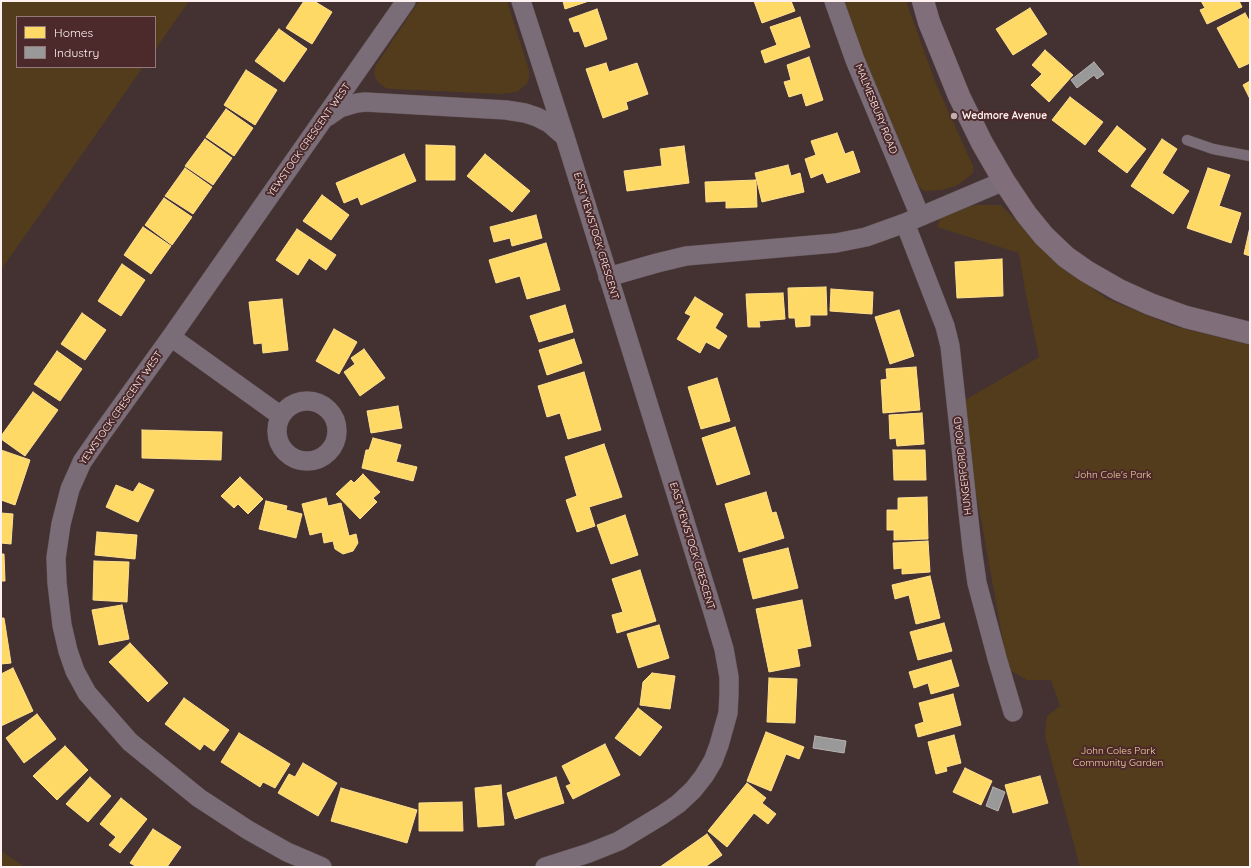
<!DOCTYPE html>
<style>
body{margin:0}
#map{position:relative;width:1251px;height:868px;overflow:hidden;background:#443132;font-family:Quicksand,sans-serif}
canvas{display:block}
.frame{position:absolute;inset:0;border:2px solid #fff1f0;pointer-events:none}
.legend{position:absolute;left:16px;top:16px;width:140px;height:52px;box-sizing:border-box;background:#4c292a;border:1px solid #947979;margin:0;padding:5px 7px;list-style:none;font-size:12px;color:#fff1f0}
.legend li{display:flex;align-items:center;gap:8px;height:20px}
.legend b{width:20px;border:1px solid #947979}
</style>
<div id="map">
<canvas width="1251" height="868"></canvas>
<div class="frame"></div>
<ul class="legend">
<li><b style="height:11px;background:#ffd966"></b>Homes</li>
<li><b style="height:11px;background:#999"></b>Industry</li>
</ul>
</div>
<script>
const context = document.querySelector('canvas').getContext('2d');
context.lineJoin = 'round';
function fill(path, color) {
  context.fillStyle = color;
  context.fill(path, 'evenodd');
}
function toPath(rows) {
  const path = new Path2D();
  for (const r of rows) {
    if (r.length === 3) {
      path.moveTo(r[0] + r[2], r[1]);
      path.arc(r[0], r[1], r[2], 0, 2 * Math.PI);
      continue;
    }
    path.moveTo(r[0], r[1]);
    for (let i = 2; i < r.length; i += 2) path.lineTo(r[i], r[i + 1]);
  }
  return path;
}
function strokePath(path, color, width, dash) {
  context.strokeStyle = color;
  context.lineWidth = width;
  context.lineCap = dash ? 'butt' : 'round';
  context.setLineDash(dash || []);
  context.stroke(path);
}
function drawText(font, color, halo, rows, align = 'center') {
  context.font = font + ' Quicksand,sans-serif';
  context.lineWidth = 4;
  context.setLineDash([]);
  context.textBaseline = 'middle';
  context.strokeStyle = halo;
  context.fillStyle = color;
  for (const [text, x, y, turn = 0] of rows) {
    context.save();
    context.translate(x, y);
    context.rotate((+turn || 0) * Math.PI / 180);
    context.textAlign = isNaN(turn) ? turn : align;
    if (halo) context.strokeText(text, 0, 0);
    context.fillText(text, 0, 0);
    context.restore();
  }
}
fill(toPath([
 [1,1,189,1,155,50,155,17,17,17,17,67,143,67,1,270],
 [419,1,507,1,529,70,529,77,527,84,517,92,500,94,393,89,386,88,380,84,376,79,374,74,375,67],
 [843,1,906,1,936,84,973,166,973,173,966,179,956,186,941,190,924,191,918,185,866,62],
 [977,205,1001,205,1051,258,1107,299,1173,326,1250,345,1250,867,1080,867,1045,736,1047,716,1060,706,1051,680,1027,680,1008,669,960,403,1039,357,1025,290,1019,253,937,227,940,219,948,213,960,208],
 [1,851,25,867,1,867]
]), '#523c1b');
const homes = toPath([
 [304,1,314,1,332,12,312,44,286,28,304,1],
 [563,1,589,1,565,9,563,1],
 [754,1,791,1,795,11,762,23,754,1],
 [1201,1,1239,1,1242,7,1207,24,1200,10,1205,8,1201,1],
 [1030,8,1047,34,1013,55,996,29,1030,8],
 [597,9,607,39,585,47,579,31,574,32,569,19,597,9],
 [1245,13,1250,22,1250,63,1239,68,1217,28,1245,13],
 [800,17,810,47,765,63,761,51,777,45,770,27,800,17],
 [279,29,307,49,284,82,255,61,279,29],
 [1045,50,1073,75,1049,102,1031,85,1042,74,1032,65,1045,50],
 [809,57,823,100,806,106,802,93,789,97,784,82,791,80,787,65,809,57],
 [606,63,609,72,637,63,648,94,626,102,628,109,603,118,586,69,606,63],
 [246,70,277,90,255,125,224,105,246,70],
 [1250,81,1250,99,1243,85,1250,81],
 [1070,97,1103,122,1085,145,1052,120,1070,97],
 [226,109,253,128,234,156,206,137,226,109],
 [1117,126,1146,149,1127,173,1098,151,1117,126],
 [837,133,845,154,853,151,860,172,827,183,823,173,811,178,805,159,816,155,811,141,837,133],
 [205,139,232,158,213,185,185,166,205,139],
 [1162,139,1177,149,1162,173,1189,191,1173,214,1131,186,1162,139],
 [426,145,455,146,455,180,426,180,426,145],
 [684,146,689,183,627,191,624,171,662,166,660,149,684,146],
 [404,154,416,181,361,205,358,197,344,203,336,183,404,154],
 [485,154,530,191,512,212,467,176,485,154],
 [788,165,791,176,800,173,804,192,762,202,755,173,788,165],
 [185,168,212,187,193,214,165,196,185,168],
 [1208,168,1230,175,1219,206,1241,213,1231,243,1187,228,1208,168],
 [756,180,757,207,726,208,726,201,706,202,705,182,756,180],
 [322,195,349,215,331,240,303,221,322,195],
 [164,198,192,217,172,245,145,225,164,198],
 [536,215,542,238,512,246,510,238,494,242,490,227,536,215],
 [143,227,171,246,151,274,124,255,143,227],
 [1250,227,1250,256,1244,254,1250,227],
 [297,229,336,255,326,270,309,258,298,275,276,260,297,229],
 [546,243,560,290,527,299,520,276,496,283,489,260,546,243],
 [1002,259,1003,296,957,298,955,262,1002,259],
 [122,264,145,280,121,316,98,301,122,264],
 [826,287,827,315,810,315,810,326,796,327,795,318,789,318,788,288,826,287],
 [831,289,873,292,872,314,830,311,831,289],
 [783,293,785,319,759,321,760,327,748,327,746,294,783,293],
 [695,297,723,314,715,328,727,336,719,349,706,342,700,353,677,339,691,316,685,313,695,297],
 [282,299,288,350,263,353,262,343,254,344,249,302,282,299],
 [565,305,573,332,539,342,530,316,565,305],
 [899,310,914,356,890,364,875,317,899,310],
 [82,313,106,330,85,360,61,344,82,313],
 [334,329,357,342,339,374,316,361,334,329],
 [574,339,582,363,547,375,539,350,574,339],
 [364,349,385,378,360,396,344,372,355,364,351,358,364,349],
 [57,351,82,369,60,401,34,384,57,351],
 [916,367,920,410,883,413,881,380,887,379,886,369,916,367],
 [584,372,601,430,568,439,560,413,547,417,538,386,584,372],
 [717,378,730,421,701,429,688,387,717,378],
 [33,392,58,410,25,456,1,439,1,436,33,392],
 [398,406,402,428,371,433,367,411,398,406],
 [922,413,924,444,897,446,896,438,890,439,889,415,922,413],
 [735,427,750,474,717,485,702,438,735,427],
 [142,430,222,432,221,460,142,458,142,430],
 [373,438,401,445,396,462,417,467,413,481,362,468,366,450,369,450,373,438],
 [604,444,622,497,589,507,595,526,577,532,566,500,577,496,565,457,604,444],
 [1,450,30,460,15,505,1,500,1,450],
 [893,450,925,450,926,480,894,480,893,450],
 [363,474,380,492,373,498,377,502,360,519,336,494,351,480,354,483,363,474],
 [240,477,263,499,248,514,238,504,234,508,221,496,240,477],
 [139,483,154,490,138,522,106,507,116,485,133,492,139,483],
 [766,492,772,513,776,512,784,538,739,552,725,504,766,492],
 [927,497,928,539,894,540,894,530,887,530,887,510,898,510,898,498,927,497],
 [326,498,328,506,341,503,349,536,356,534,358,543,353,551,343,554,335,549,333,541,324,543,322,532,310,535,302,504,326,498],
 [266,501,287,506,286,510,302,514,296,538,259,529,266,501],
 [1,513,13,514,11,544,1,543,1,513],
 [625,515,638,555,611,564,597,525,625,515],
 [97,532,137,535,135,559,95,555,97,532],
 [928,541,930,572,902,574,902,568,894,569,893,543,928,541],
 [788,548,798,588,753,599,743,559,788,548],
 [1,554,4,554,5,581,1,581,1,554],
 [94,561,129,562,127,602,93,600,94,561],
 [640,570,656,621,617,633,612,615,623,612,612,579,640,570],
 [930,576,940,618,916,624,909,595,895,599,892,585,930,576],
 [802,600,811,646,797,649,800,666,769,672,756,609,802,600],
 [122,605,129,639,99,645,92,610,122,605],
 [1,618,4,618,11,663,1,664,1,618],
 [944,623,952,651,918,660,910,632,944,623],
 [659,625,669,658,638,668,627,634,659,625],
 [130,643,168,683,148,702,109,662,130,643],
 [951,660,959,686,931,694,928,683,914,688,909,672,951,660],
 [13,668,33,711,1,726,1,674,13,668],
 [652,673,675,676,670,709,640,705,643,682,652,673],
 [769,678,797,679,795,723,767,722,769,678],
 [953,694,961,725,918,737,915,725,924,722,919,703,953,694],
 [184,698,229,730,214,751,204,744,200,750,165,724,184,698],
 [638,708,662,727,640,756,615,738,638,708],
 [37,714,56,739,24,763,6,738,37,714],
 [766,732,804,747,799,759,786,754,771,791,747,781,766,732],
 [239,733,290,764,275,788,263,782,260,787,221,762,239,733],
 [954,735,961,763,946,767,947,771,936,774,928,742,954,735],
 [605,744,620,775,573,799,566,786,571,784,562,766,605,744],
 [65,746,88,770,57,800,33,776,65,746],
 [303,763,337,783,318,816,278,793,289,774,295,777,303,763],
 [965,768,992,781,981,805,953,792,965,768],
 [1040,776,1048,803,1013,813,1005,785,1040,776],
 [90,777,111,796,88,822,66,804,90,777],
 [556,777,564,803,515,819,507,793,556,777],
 [747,783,766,798,762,803,776,814,768,824,754,813,727,847,708,831,747,783],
 [501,785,504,825,478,827,475,788,501,785],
 [341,788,417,810,407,843,331,821,341,788],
 [121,798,147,819,120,853,109,845,116,837,100,824,121,798],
 [462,802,463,831,419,831,419,803,462,802],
 [153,829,181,847,167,867,137,867,130,863,153,829],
 [707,834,722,855,705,867,660,867,707,834]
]);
fill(homes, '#ffd966');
strokePath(homes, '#ffe08f', 1);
const industry = toPath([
 [1094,62,1104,74,1097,79,1094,75,1077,88,1071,80,1094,62],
 [815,736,846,741,844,753,813,748,815,736],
 [993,787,1005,792,998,811,986,806,993,787]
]);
fill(industry, '#999');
strokePath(industry, '#b8b3b3', 1);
const service = toPath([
 [1187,140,1213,149,1250,156]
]);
const minor = toPath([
 [521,1,565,137,713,612,724,649,729,677,729,694,728,713,719,745,713,761,704,776,693,790,678,804,662,815,619,841,589,853,545,867],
 [834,1,855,60,920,216],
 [327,117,340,108,357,103,365,102,506,110,525,113,537,117,549,123,565,137],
 [905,223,945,326,950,346,972,548,977,583,997,658,1013,712],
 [608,277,657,263,686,256,836,243,866,237,905,223,1004,181],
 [171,337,281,416],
 [307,431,30],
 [322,867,287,852,248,830,199,798,130,742,87,693,75,671,68,651,62,625,57,583,56,558,61,524,70,489,82,462,102,433,171,337,406,1]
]);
const secondary = toPath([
 [923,1,929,22,959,96,982,143,1004,181,1026,214,1044,236,1066,257,1086,271,1119,290,1150,304,1186,317,1250,333]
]);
strokePath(service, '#5c4e4e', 11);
strokePath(minor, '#5c4e4e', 20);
strokePath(secondary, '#5c4e4e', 23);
strokePath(service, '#7b6d78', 10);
strokePath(minor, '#7b6d78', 19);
strokePath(secondary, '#806f7a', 22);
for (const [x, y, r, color] of [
 [954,116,4,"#beaeae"]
]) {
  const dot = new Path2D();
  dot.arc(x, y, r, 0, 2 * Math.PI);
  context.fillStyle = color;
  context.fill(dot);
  strokePath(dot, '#4c292a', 1.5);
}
drawText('10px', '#fff1f0', '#4c292a', [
 ["MALMESBURY ROAD",876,109,68],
 ["YEWSTOCK CRESCENT WEST",309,140,-55],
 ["EAST YEWSTOCK CRESCENT",596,236,73],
 ["YEWSTOCK CRESCENT WEST",121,408,-55],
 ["HUNGERFORD ROAD",963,466,-96],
 ["EAST YEWSTOCK CRESCENT",692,546,73]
]);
drawText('bold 10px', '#fff1f0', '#4c292a', [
 ["Wedmore Avenue",962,116]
], 'left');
drawText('10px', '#f5d5a0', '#4c292a', [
 ["John Cole's Park",1113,475],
 ["John Coles Park",1118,751],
 ["Community Garden",1118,763]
]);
</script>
